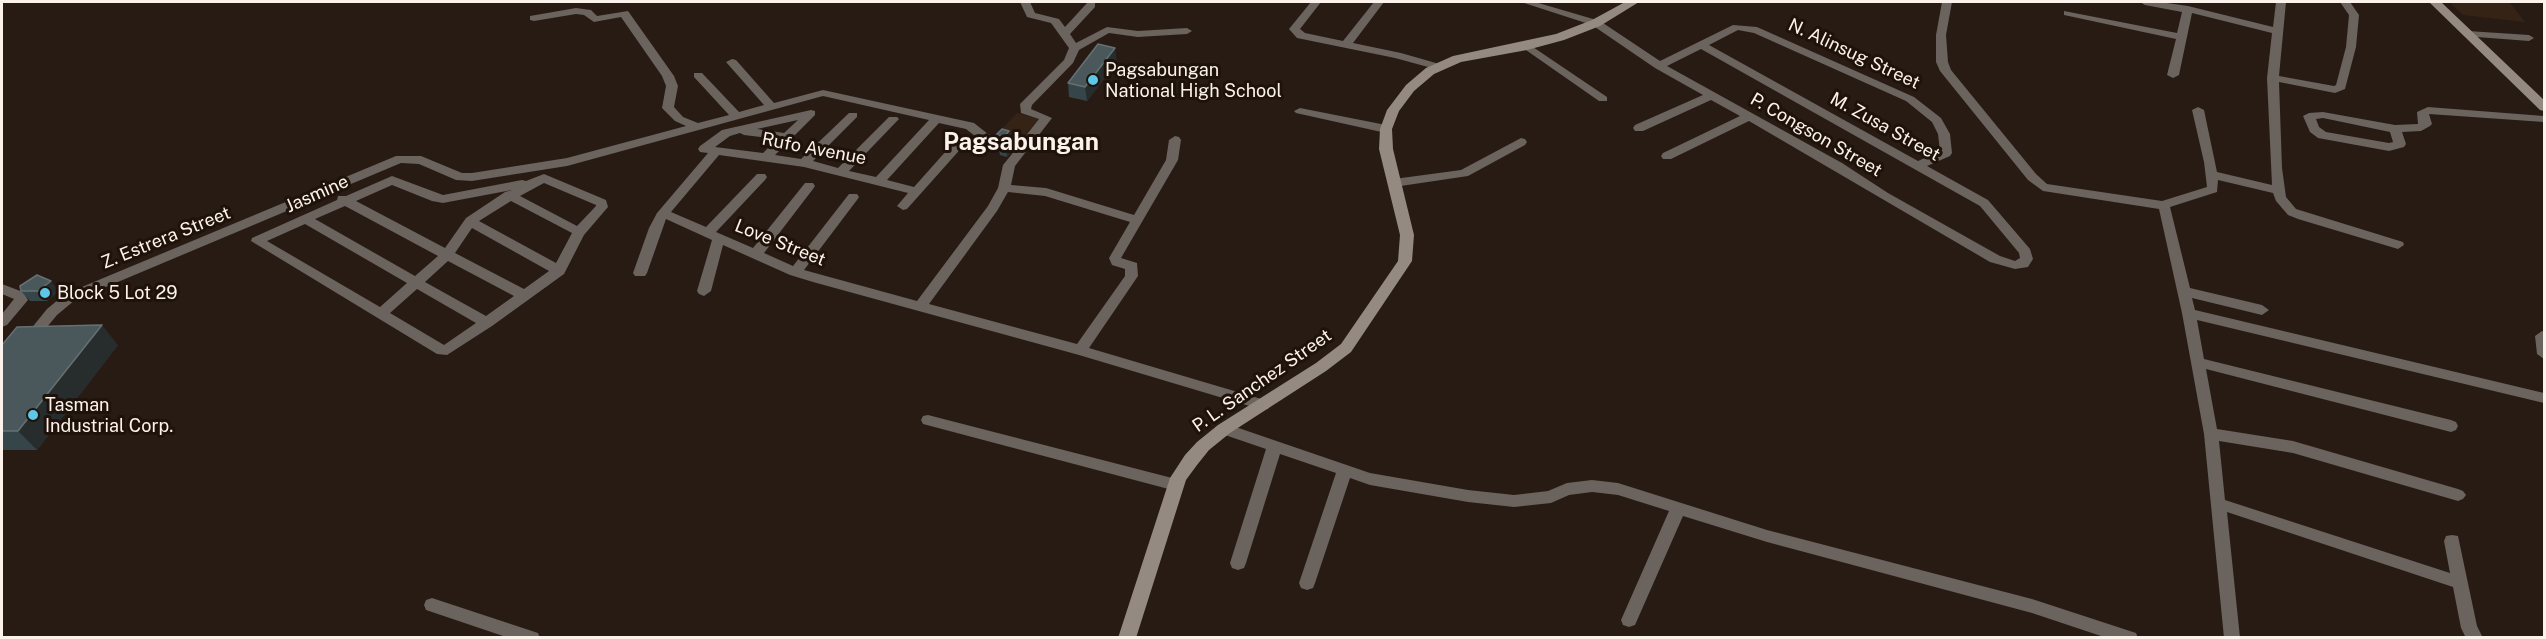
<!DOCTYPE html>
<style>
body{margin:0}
#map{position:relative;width:2546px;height:639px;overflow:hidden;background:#281b13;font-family:"Public Sans",sans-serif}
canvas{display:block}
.frame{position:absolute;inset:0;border:3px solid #fcf2ec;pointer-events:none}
</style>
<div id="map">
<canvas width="2546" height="639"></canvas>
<div class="frame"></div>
</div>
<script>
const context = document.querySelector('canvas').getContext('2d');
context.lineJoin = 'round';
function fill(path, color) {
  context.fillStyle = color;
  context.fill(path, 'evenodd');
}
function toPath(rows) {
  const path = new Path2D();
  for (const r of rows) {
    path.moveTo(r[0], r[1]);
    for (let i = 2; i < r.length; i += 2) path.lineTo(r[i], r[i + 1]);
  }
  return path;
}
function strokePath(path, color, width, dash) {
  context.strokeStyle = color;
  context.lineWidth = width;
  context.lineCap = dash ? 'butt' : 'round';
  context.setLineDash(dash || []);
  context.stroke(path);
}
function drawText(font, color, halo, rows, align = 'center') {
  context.font = font + ' "Public Sans",sans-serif';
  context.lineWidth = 6;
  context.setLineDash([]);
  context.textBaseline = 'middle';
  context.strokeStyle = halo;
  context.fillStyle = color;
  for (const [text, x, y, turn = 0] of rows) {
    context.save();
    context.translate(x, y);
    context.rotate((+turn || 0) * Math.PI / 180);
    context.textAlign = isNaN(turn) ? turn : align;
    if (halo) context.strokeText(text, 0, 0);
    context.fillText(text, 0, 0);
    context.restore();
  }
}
fill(toPath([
 [2449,2,2509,2,2525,22,2463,15],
 [1017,113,1039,119,1017,144,993,138]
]), '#352316');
fill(toPath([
 [1020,2,1030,2,1035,13,1059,19,1065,27,1087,3,1095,3,1095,7,1070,34,1076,43,1107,27,1138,31,1187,28,1192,31,1187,34,1138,37,1109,33,1079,50,1073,63,1032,105,1031,109,1052,118,1015,166,1011,185,1046,188,1134,215,1166,160,1169,140,1175,136,1179,137,1181,140,1178,160,1121,258,1137,263,1138,276,1089,348,1268,401,1270,405,1268,409,1263,410,1079,355,813,282,790,275,723,245,711,291,704,296,699,294,697,291,712,240,666,219,647,273,645,276,635,276,633,273,649,228,657,213,708,153,700,152,698,149,700,146,722,130,811,110,815,111,815,115,775,155,801,159,849,113,857,113,857,117,813,161,838,168,889,117,897,117,899,119,897,121,849,171,876,177,929,120,823,96,567,166,472,181,456,180,419,164,401,163,75,300,57,315,33,344,28,346,21,341,47,309,65,294,396,156,421,156,462,173,472,173,567,158,686,126,675,121,662,108,666,86,662,76,621,17,594,22,584,15,576,14,534,21,530,20,530,16,576,8,591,10,597,16,628,11,674,76,678,86,674,107,683,117,698,123,729,115,694,77,694,73,702,73,739,112,764,105,726,62,732,59,736,60,774,103,823,90,974,123,988,134,1020,143,1039,119,1021,113,1020,104,1064,60,1069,48,1051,23,1027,17,1020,2],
 [798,120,784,133,757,129,798,120],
 [939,123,966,129,980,140,1016,149,1003,165,998,188,988,206,917,301,804,270,857,200,859,197,857,194,849,194,793,266,764,253,813,189,815,186,813,183,805,183,753,248,716,232,765,180,767,177,765,174,757,174,706,227,671,212,719,155,804,167,908,193,897,206,903,210,907,209,965,144,959,140,955,141,914,187,887,180,939,123],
 [740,133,744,135,777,139,763,153,715,147,730,136,740,133],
 [1008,192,1045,196,1130,222,1109,258,1112,265,1125,269,1125,276,1077,344,929,304,997,211,1008,192],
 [1311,2,1321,2,1300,29,1305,33,1343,41,1374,2,1384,2,1353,43,1401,53,1443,65,1445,67,1439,70,1395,58,1297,38,1289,29,1311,2],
 [1521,2,1535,2,1600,21,1660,61,1733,25,1757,27,1914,97,1941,118,1950,134,1952,153,1950,156,1927,166,1988,200,2030,249,2033,259,2028,267,2015,269,1990,262,1749,121,1671,159,1663,159,1661,156,1663,153,1740,116,1711,100,1643,131,1635,131,1633,128,1635,125,1703,95,1655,68,1592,25,1521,2],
 [1738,30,1754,33,1906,101,1932,122,1938,134,1940,151,1918,161,1709,45,1738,30],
 [1701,49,1980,206,2019,253,2020,258,2015,261,2000,256,1888,193,1842,163,1667,66,1701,49],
 [1942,2,1952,2,1946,35,1948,62,1951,70,2036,174,2047,184,2162,201,2207,187,2204,162,2192,110,2198,107,2204,110,2217,172,2272,185,2267,78,2272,33,2192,13,2179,75,2173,78,2167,75,2176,39,2064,15,2064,11,2177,33,2182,12,2145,5,2140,2,2160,2,2188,6,2273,27,2276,2,2286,2,2279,76,2334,86,2336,85,2346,47,2349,15,2340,2,2350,2,2359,15,2356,47,2345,89,2335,93,2279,82,2282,168,2286,197,2296,209,2403,242,2404,245,2398,249,2298,219,2288,215,2276,201,2273,193,2218,180,2217,192,2170,207,2190,288,2262,305,2269,310,2262,315,2192,298,2195,310,2544,393,2544,403,2197,320,2204,359,2451,420,2456,422,2458,426,2456,430,2451,432,2206,369,2217,429,2293,441,2458,489,2463,491,2466,495,2463,499,2458,501,2293,453,2219,441,2225,500,2450,573,2444,541,2446,536,2452,535,2458,536,2477,626,2483,638,2466,638,2461,628,2453,587,2227,512,2240,638,2224,638,2204,434,2182,313,2159,209,2043,191,2028,180,1940,71,1936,62,1936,35,1942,2],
 [2468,31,2529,35,2534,38,2529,41,2464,36,2464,32,2468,31],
 [1527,43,1607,97,1607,101,1599,101,1523,48,1523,44,1527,43],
 [2428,107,2544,116,2544,122,2429,114,2432,124,2430,126,2421,131,2402,132,2406,144,2404,147,2389,151,2318,138,2310,132,2303,116,2309,113,2323,112,2395,125,2418,124,2417,112,2428,107],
 [2323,118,2390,132,2393,142,2389,143,2326,132,2319,127,2316,119,2323,118],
 [1300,108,1386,125,1392,129,1386,133,1296,113,1294,111,1300,108],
 [1521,138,1525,139,1527,142,1525,145,1468,176,1394,187,1388,183,1394,179,1461,170,1521,138],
 [544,174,606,200,608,207,584,235,564,274,492,326,447,355,437,354,251,241,252,238,337,200,338,196,346,196,392,176,443,195,522,180,526,181,544,174],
 [544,183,596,205,596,206,577,226,520,196,544,183],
 [392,185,432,201,443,203,512,190,505,192,466,218,445,248,356,201,392,185],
 [511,201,572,233,556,263,479,221,511,201],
 [345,206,438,256,415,276,315,219,345,206],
 [305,224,407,283,380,307,267,241,305,224],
 [472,228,549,271,524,289,455,253,472,228],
 [448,261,514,296,486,316,425,282,448,261],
 [417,289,476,323,444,345,390,313,417,289],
 [2,284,23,292,28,300,7,325,2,327,2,314,14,299,2,294,2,284],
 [2542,331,2544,332,2544,359,2537,354,2535,336,2542,331],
 [928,415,1176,479,1181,481,1184,485,1181,489,1176,491,923,424,921,420,923,416,928,415],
 [1224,423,1370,473,1468,490,1514,495,1548,491,1567,483,1592,480,1618,483,1767,530,2032,599,2136,633,2138,638,2107,638,2032,613,1767,542,1683,516,1635,625,1629,627,1623,625,1621,620,1669,511,1618,495,1592,492,1569,495,1551,503,1514,507,1468,502,1370,485,1350,478,1315,583,1313,588,1307,590,1301,588,1299,583,1336,473,1280,454,1246,563,1244,568,1238,570,1232,568,1230,563,1266,449,1219,433,1217,429,1219,425,1224,423],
 [432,598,538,633,540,638,509,638,426,610,424,605,426,600,432,598]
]), '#6a635e');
fill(toPath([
 [1625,2,1639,2,1600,26,1564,40,1527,50,1461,62,1434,74,1414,91,1399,111,1392,129,1393,149,1414,235,1412,261,1351,352,1326,371,1230,433,1209,450,1197,465,1186,480,1136,638,1118,638,1170,478,1185,455,1197,442,1218,425,1316,363,1341,344,1398,261,1400,235,1379,149,1380,129,1387,110,1406,85,1426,68,1453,56,1556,34,1592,20,1625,2],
 [2429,2,2441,2,2544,100,2544,111,2540,110,2429,2]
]), '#958a82');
fill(toPath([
 [1117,62,1087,101,1069,97,1068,83],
 [1002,129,1012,150,1007,157,1000,155,996,135],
 [21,291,59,291,47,301,30,301],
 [2,345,118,345,37,450,2,450]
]), '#35454a');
fill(toPath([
 [1115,48,1117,62,1087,101,1085,87],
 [1009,131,1012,150,1007,157,1004,137],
 [51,281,59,291,47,301,38,291],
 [102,325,118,345,37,450,18,431]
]), '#272c2d');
const building = toPath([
 [1098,44,1115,48,1085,87,1068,83,1098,44],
 [1002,129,1009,131,1004,137,996,135,1002,129],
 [37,275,51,281,38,291,21,291,20,286,37,275],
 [102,325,18,431,2,431,2,345,17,327,102,325]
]);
fill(building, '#4a585c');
strokePath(building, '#667072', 1.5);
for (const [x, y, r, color] of [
 [1093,80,6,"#5dc7e8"],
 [45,293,6,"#5dc7e8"],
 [33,415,6,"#5dc7e8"]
]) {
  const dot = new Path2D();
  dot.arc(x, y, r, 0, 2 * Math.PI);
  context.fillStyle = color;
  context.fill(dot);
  strokePath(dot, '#1e120a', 2);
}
drawText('18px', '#fcf2ec', '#1e120a', [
 ["N. Alinsug Street",1854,54,25],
 ["M. Zusa Street",1885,127,29],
 ["P. Congson Street",1816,135,30],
 ["Rufo Avenue",814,149,11],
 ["Jasmine",317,194,-24],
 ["Z. Estrera Street",166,238,-22],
 ["Love Street",780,243,22],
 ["P. L. Sanchez Street",1262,381,-35]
]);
drawText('18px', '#fcf2ec', '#1e120a', [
 ["Pagsabungan",1105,70],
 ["National High School",1105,91],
 ["Block 5 Lot 29",57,293],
 ["Tasman",45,405],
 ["Industrial Corp.",45,426]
], 'left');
drawText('bold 24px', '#fcf2ec', '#1e120a', [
 ["Pagsabungan",1021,143]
]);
</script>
